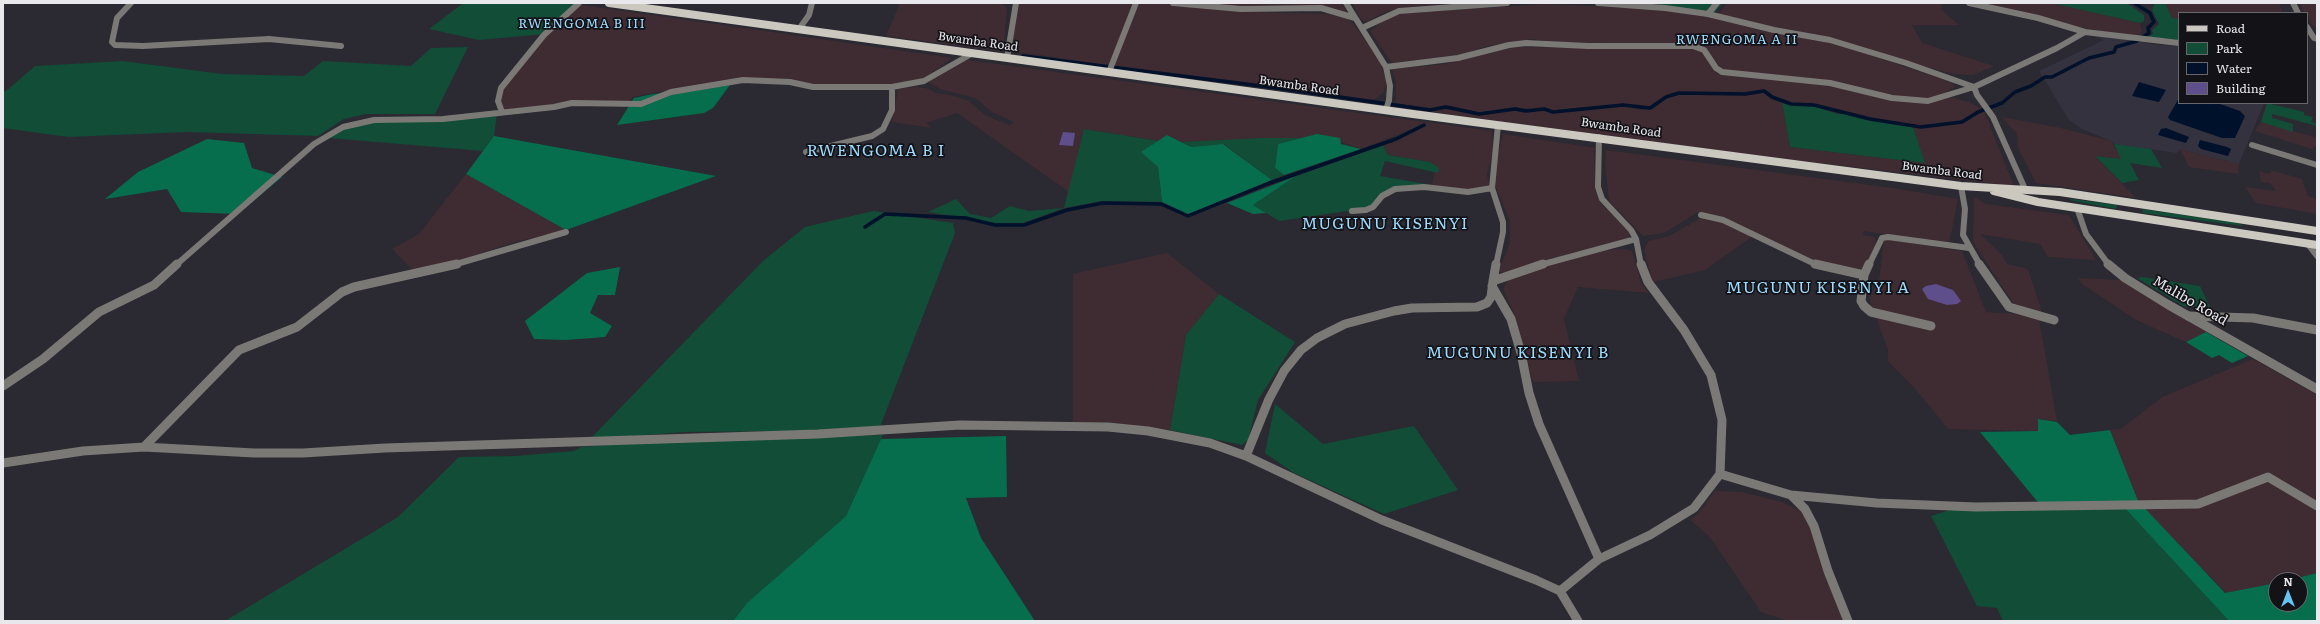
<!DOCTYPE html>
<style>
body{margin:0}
#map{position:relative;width:2320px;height:624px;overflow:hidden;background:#2b2931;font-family:Literata,serif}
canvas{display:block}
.frame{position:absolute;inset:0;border:4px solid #e8e8ed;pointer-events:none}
.legend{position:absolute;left:2178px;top:12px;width:130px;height:92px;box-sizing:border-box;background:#131216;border:1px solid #68686c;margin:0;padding:5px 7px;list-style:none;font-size:12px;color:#e8e8ed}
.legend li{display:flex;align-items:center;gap:8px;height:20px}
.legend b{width:20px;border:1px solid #68686c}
.north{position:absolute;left:2268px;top:572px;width:40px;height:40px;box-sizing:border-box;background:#131216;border:1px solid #68686c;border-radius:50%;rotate:0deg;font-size:11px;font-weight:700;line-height:16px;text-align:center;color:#e8e8ed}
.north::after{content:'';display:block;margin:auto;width:14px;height:18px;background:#69c3f1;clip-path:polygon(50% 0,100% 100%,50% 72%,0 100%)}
</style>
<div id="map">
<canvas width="2320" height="624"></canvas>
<div class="frame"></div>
<ul class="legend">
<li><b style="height:5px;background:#cbc8c0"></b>Road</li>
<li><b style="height:11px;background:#124d37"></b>Park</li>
<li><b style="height:11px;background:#00112b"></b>Water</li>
<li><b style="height:11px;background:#5e4e8c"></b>Building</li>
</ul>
<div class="north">N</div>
</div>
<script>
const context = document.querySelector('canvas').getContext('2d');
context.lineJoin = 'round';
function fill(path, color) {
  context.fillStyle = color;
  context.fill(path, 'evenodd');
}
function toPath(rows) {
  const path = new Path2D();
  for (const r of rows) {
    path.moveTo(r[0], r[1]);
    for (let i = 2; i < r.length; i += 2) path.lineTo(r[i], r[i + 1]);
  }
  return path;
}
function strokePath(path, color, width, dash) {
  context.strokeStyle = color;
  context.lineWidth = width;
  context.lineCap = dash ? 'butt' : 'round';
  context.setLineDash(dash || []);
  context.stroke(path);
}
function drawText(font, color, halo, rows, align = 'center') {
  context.font = font + ' Literata,serif';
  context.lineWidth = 3.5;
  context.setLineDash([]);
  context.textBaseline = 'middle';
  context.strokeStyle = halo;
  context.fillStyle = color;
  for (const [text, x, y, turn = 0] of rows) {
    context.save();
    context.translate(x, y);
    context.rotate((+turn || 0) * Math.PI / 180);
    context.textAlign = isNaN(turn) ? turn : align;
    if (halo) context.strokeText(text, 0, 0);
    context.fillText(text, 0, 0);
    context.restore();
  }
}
fill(toPath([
 [900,3,1001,3,1007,8,1004,41,1001,51,886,36],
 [1018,3,1137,3,1123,43,1139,3,1184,5,1247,12,1331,14,1346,18,1352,22,1380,62,1387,82,1384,92,1375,99,1367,100,1204,79,1011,51],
 [1164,3,1341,3,1349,15,1323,11],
 [1352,3,1453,3,1401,8,1385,12,1366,22,1361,19],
 [1727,3,1942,3,1941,9,1959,25,1912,25,1922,43,1994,66,1973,75,1954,74,1719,14],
 [1978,3,2051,3,2140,23,2142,32,2138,36,2082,28],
 [2165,3,2279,3,2283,13,2179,13,2179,19,2172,18],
 [2300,3,2317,3,2317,29,2311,24,2307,13,2304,13],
 [575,4,772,32,952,58,922,80,895,85,815,86,754,78,652,93,633,97,625,105,581,103,501,111,501,88],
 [1545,4,1654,9,1701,15,1761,30,1837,44,1951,82,1955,87,1941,95,1969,102,1982,109,1960,121,1922,125,1906,124,1839,112,1814,104,1791,103,1773,97,1769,91,1763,90,1744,92,1676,92,1665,96,1649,107,1622,104,1555,111,1513,107,1481,113,1460,108,1445,106,1430,109,1396,103,1396,82,1392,69,1445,64,1515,47,1701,49,1717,74,1726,74,1702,45,1557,42,1531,39,1486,46,1464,54,1392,63,1370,31,1387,18,1405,13],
 [967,60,1492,131,1493,152,1487,174,1489,185,1466,191,1432,185,1435,172,1430,162,1388,155,1383,145,1403,138,1412,129,1361,149,1318,134,1302,138,1182,142,1167,135,1158,141,1084,129,1069,192,957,113,926,123,932,128,892,122,898,89,916,87,926,88,936,93,950,95,969,101,985,115,1009,125,1014,122,992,112,975,98,940,89,928,82],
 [1763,92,1770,97,1782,101,1790,147,1925,163,1913,127,1962,123,1984,111,2014,186,1753,155,1393,107,1394,105,1429,111,1446,108,1478,115,1492,114,1506,109,1524,112,1544,110,1552,113,1622,106,1641,110,1654,109,1666,98,1681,94,1745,95],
 [2002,117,2061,128,2111,141,2122,159,2095,156,2136,198,2036,183,2018,148,2017,134],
 [2261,122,2317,138,2317,145,2312,149,2255,131],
 [1503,134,1596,148,1594,151,1595,189,1599,201,1629,232,1629,238,1597,248,1575,252,1502,273,1499,271,1510,242,1510,221,1495,185,1495,167],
 [2180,149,2239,164,2238,174,2189,167],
 [1606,150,1893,188,1958,199,1949,244,1864,231,1863,235,1875,237,1876,248,1866,273,1827,268,1753,236,1705,270,1653,282,1644,251,1648,241,1669,236,1706,215,1698,212,1664,233,1643,236,1609,201,1605,164],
 [2271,170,2302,179,2308,196,2315,198,2317,202,2317,214,2256,203,2245,187,2276,191,2270,183,2261,182,2259,171,2270,174],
 [466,174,566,230,511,243,459,261,414,271,392,249,419,234],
 [1974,197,1986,204,2069,215,2096,260,2048,257,2040,244,1980,234,2002,255,2007,264,2028,269,2043,315,2013,303,1973,242],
 [1884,239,1962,251,1986,312,2016,314,2039,319,2057,421,2038,419,2038,431,1948,429,1917,391,1888,361,1888,350,1869,298,1879,281],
 [1625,249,1632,251,1641,283,1649,293,1578,287,1564,319,1579,381,1533,382,1512,309,1503,289,1508,280,1570,258,1606,250],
 [1167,253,1219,294,1186,335,1170,430,1108,422,1073,423,1073,274],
 [2078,278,2122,280,2206,332,2186,342,2136,320,2082,284],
 [2253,359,2317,395,2317,573,2289,580,2276,580,2276,583,2226,593,2137,501,2110,430,2121,429,2162,397],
 [1715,491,1741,492,1782,502,1809,515,1847,621,1788,621,1761,612,1710,537,1690,520,1699,513]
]), '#3f2c32');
fill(toPath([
 [2104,35,2157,45,2179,46,2179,103,2264,103,2239,164,2180,149,2177,153,2114,144,2111,141,2082,129,2069,120,2039,71,2104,40,2095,36]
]), '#35323f');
fill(toPath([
 [454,3,566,3,575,4,545,34,479,40,429,29,462,4],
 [1659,3,1723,3,1713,14,1662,8],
 [2051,3,2127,3,2144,15,2144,21,2140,23],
 [2155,3,2165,3,2172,18,2179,19,2179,40,2147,37,2153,34,2152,30,2159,24,2152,10],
 [468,47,435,114,366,114,344,119,318,136,187,132,68,137,3,128,3,91,6,91,35,66,123,61,222,74,304,76,323,61,411,66,431,48],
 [1782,101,1791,105,1813,106,1838,114,1852,114,1870,120,1913,127,1925,163,1790,147],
 [2267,103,2304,112,2304,115,2313,117,2311,122,2317,124,2317,126,2272,114,2272,118,2293,124,2293,132,2261,122],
 [497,113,494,136,483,151,329,138,351,123],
 [1084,129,1158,141,1142,152,1158,167,1162,202,1101,201,1064,208,1023,223,995,223,928,212,956,199,970,214,991,218,1010,206,1029,211,1064,208],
 [1261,138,1302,138,1278,144,1275,168,1284,175,1272,180,1224,144,1191,147,1182,142],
 [2114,144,2151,149,2162,168,2130,163,2139,180,2122,183,2095,156,2121,159],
 [1383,145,1388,155,1430,162,1439,168,1438,173,1385,161,1380,176,1432,185,1388,194,1368,211,1350,214,1347,211,1279,221,1253,205,1296,176],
 [2072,199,2117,205,2116,209,2069,200],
 [2142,209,2238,223,2243,226,2143,213],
 [873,211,953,223,955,233,880,427,799,431,685,432,590,439,763,261,805,227],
 [2142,277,2200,286,2210,307,2185,307,2137,278],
 [1219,294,1295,342,1258,400,1248,440,1242,445,1170,430,1186,335],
 [1275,404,1323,444,1414,426,1458,490,1384,514,1294,473,1265,453],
 [883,435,846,516,747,603,733,621,225,621,398,517,459,457,515,456,574,451,581,447,680,440],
 [2122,505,2229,621,2003,621,1997,608,1977,606,1931,516,1953,509]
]), '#124d37');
fill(toPath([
 [730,85,713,108,704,113,617,125,634,98,653,94,693,91],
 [1317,134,1340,138,1341,144,1361,149,1284,175,1275,168,1278,144],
 [1167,135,1191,147,1223,144,1272,180,1188,214,1162,202,1158,167,1141,152],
 [494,136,716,176,566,230,466,174],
 [207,139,244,143,252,168,282,177,238,214,181,212,167,189,105,199,138,172],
 [1296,176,1253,205,1266,213,1253,214,1227,203],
 [620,267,615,295,598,295,590,313,612,326,605,337,566,340,534,339,525,321,587,273],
 [2206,332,2248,356,2232,363,2219,355,2212,358,2186,342],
 [2038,419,2057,422,2070,435,2110,430,2138,501,2225,593,2276,583,2276,604,2300,604,2300,580,2289,580,2317,573,2317,621,2229,621,2122,505,2041,506,1980,432,2038,431],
 [1006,436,1007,497,966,498,981,538,1035,621,733,621,747,603,846,516,881,439]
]), '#066e4d');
fill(toPath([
 [2139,82,2166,90,2159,102,2132,96],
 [2179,98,2179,103,2217,103,2240,111,2245,116,2235,138,2222,138,2170,120,2168,117],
 [2166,128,2189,137,2186,143,2158,135,2161,129],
 [2200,140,2227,147,2231,149,2228,156,2201,149,2198,146]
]), '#00112b');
strokePath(toPath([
 [1023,56,1270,87,1430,110,1446,107,1479,114,1515,109,1526,111,1544,109,1553,112,1623,105,1650,108,1666,97,1679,93,1745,94,1764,91,1772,97,1791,104,1814,105,1870,119,1921,127,1962,122,1978,112,2002,103,2015,92,2031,86,2045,77,2052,77,2089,58,2114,52,2116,47,2137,41,2149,33,2148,28,2154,22,2150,13,2134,3],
 [865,227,885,214,966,218,995,225,1024,225,1067,210,1103,203,1161,204,1188,216,1267,184,1396,139,1424,125]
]), '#00112b', 3.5);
fill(toPath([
 [1063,132,1075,133,1073,146,1059,145],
 [1936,284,1953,290,1961,301,1957,304,1947,305,1928,299,1922,289,1926,286]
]), '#5e4e8c');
strokePath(toPath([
 [131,3,117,18,112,42,115,45,143,46,269,39,341,46],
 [1173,3,1241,9,1321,8,1355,18],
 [1346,3,1386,67,1390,86,1389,100],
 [1598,3,1665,8,1708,14,1774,30,1830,40,1906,63,1974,87,1977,95,1993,117,2025,189],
 [1969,3,2038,18,2085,32],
 [2293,3,2298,13],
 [1708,14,1717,3],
 [2307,27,2314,38,2317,39],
 [1362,28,1399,11,1507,3],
 [799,29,809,15,812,3],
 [1007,58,1016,3],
 [1386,67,1458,58,1509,45,1526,43,1588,46,1693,46,1704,50,1716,68,1722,72,1830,83,1892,98,1928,101,1974,87,2057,48,2085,32,2179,43],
 [1109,72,1136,3],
 [502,112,498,101,501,88,544,35,579,3],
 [1599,137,1598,187,1602,199,1631,230,1636,239,1641,265],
 [2252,145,2317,165],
 [806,152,872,136,883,129,892,110,892,87],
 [1961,186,1965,209,1963,235,1980,265],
 [1352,211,1366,210,1373,207,1382,196,1395,189,1424,187,1468,192,1492,188],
 [1701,215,1723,220,1817,265],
 [2307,243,2317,256],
 [176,265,314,144,343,127,374,120,443,119,554,107,572,103,641,104,671,92,743,80,790,82,813,87,892,87,924,81,973,53],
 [453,265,566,232],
 [1496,265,1503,232,1503,222,1492,188,1498,125],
 [1540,265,1636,239],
 [1869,265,1882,238,1888,237,1969,248]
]), '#7a7975', 6);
strokePath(toPath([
 [1815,264,1864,275],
 [1869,264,1864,275,1861,301,1864,306,1871,312,1931,326],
 [1979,264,2009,307,2054,320],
 [1493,281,1496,264],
 [1492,286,1511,319,1521,353,1529,393,1539,424,1599,559],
 [2188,316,2253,318,2317,330],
 [3,386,43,359,99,312,154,285,177,264],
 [144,447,239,350,297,327,342,292,354,287,457,264],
 [1246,456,1269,399,1284,371,1301,350,1317,338,1345,324,1394,311,1412,308,1477,307,1487,303,1491,297,1493,281,1543,264],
 [3,463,83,451,144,447,254,453,303,453,385,448,818,434,960,425,1108,427,1148,431,1210,443,1246,456,1382,520,1536,580,1560,591,1578,621],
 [1720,474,1791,495,1805,509,1814,526,1828,571,1848,621],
 [1791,495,1877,503,1976,507,2198,504,2268,477,2317,506],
 [1560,591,1599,559,1650,535,1694,508,1720,474,1722,420,1711,375,1684,330,1648,282,1641,264]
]), '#7a7975', 9);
strokePath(toPath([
 [1386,110,1389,100],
 [2077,208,2086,234,2109,265]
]), '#7a7975', 6);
strokePath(toPath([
 [2108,264,2125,278,2167,304,2317,389]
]), '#7a7975', 9);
strokePath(toPath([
 [609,3,1413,114,1961,186,2060,192,2317,231],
 [1994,191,2038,202,2317,245]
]), '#cbc8c0', 8);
drawText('12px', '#e8e8ed', '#131216', [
 ["Bwamba Road",978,42,8],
 ["Bwamba Road",1299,86,8],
 ["Bwamba Road",1621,128,8],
 ["Bwamba Road",1942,171,7]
]);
context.letterSpacing = '1px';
drawText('13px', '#9ddcff', '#131216', [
 ["RWENGOMA B III",582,24],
 ["RWENGOMA A II",1737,40]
]);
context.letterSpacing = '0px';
drawText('14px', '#e8e8ed', '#131216', [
 ["Malibo Road",2190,301,30]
]);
context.letterSpacing = '1px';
drawText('16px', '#9ddcff', '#131216', [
 ["RWENGOMA B I",876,151],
 ["MUGUNU KISENYI",1385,224],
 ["MUGUNU KISENYI A",1818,288],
 ["MUGUNU KISENYI B",1518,353]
]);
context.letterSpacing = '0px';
</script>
